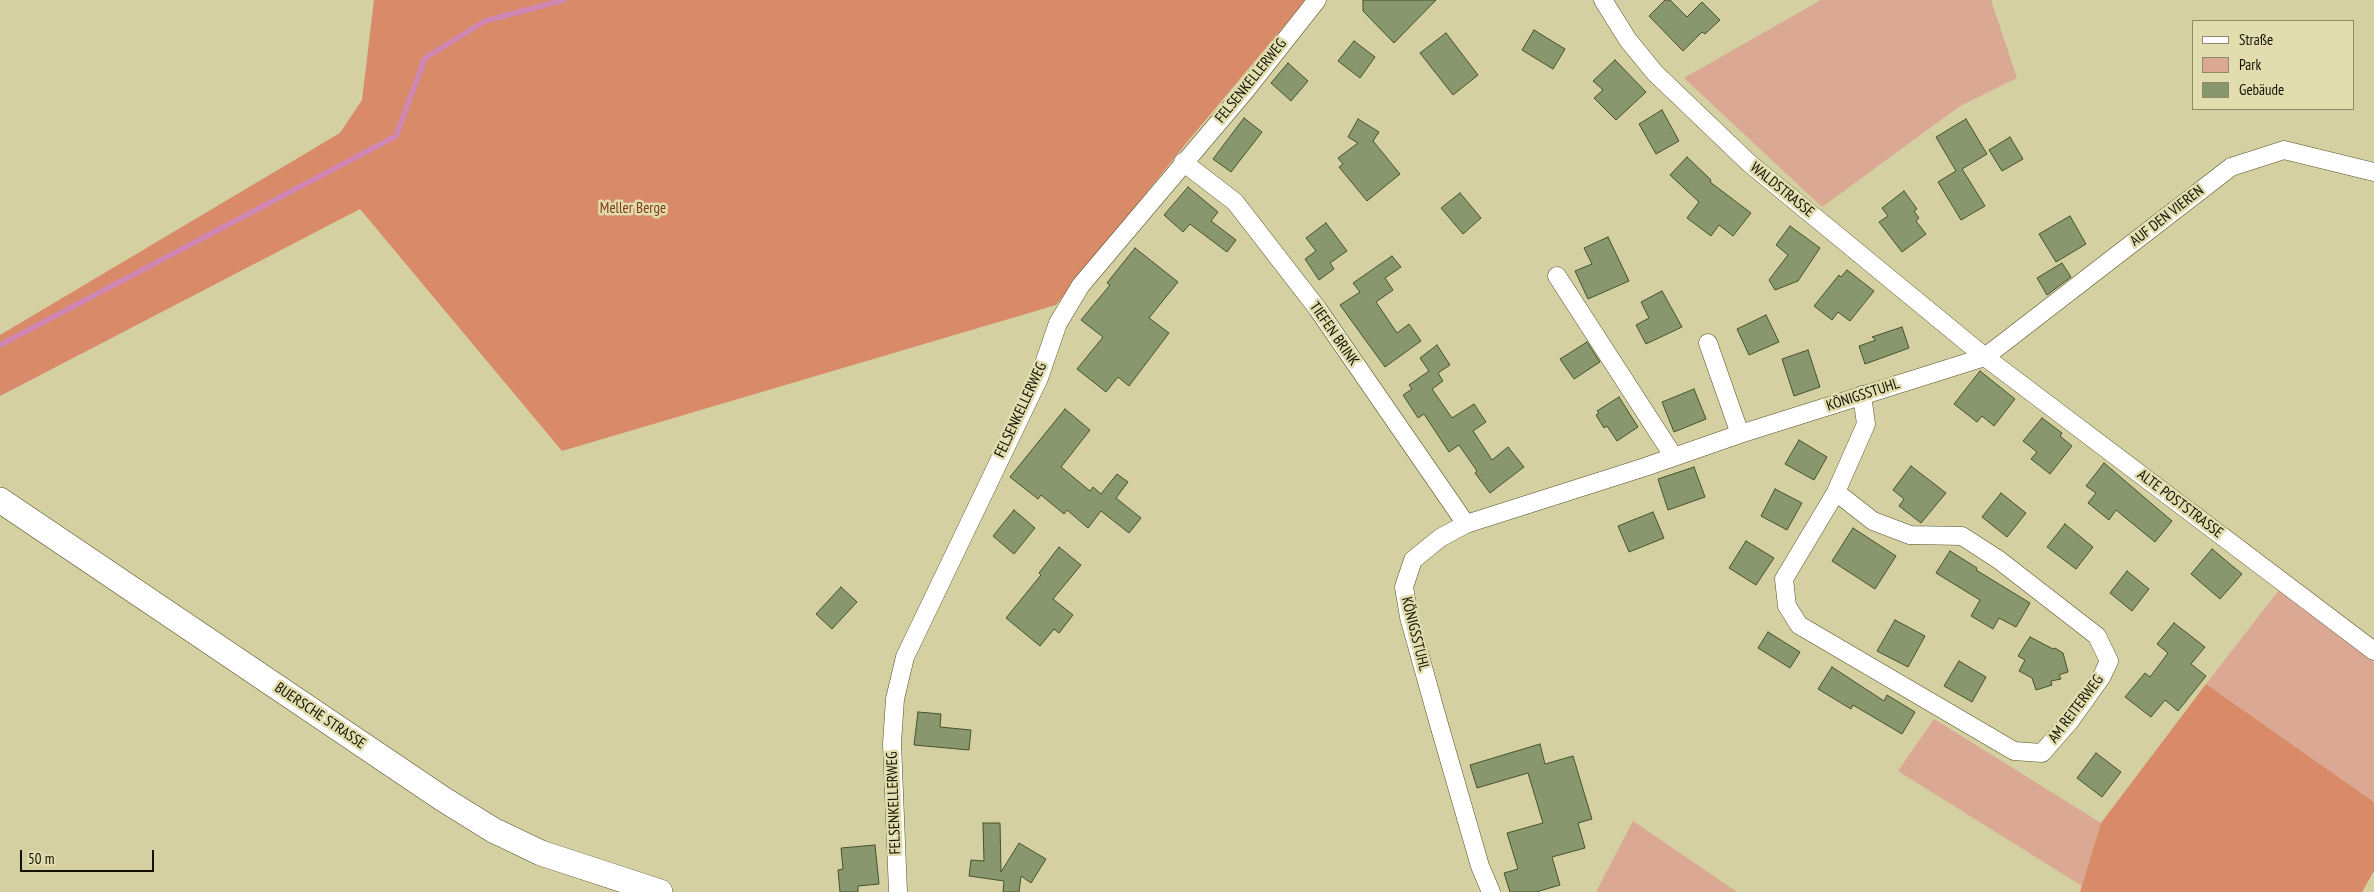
<!DOCTYPE html>
<meta charset="utf-8">
<style>
body{margin:0}
#map{position:relative;width:2374px;height:892px;overflow:hidden;background:#d4d0a1;font-family:"PT Sans Narrow",sans-serif}
canvas{display:block}
.legend{position:absolute;left:2192px;top:20px;width:162px;height:90px;box-sizing:border-box;background:#e1ddae;border:1px solid #8f8b69;margin:0;padding:6px 9px;list-style:none;font-size:15px;color:#131102}
.legend li{display:flex;align-items:center;gap:10px;height:25px}
.legend b{width:25px;border:1px solid #8f8b69}
.scale{position:absolute;left:20px;top:850px;width:134px;height:22px;box-sizing:border-box;border:2px solid #131102;border-top:0;padding-left:6px;font-size:15px;line-height:18px;white-space:nowrap;color:#131102;-webkit-text-stroke:4px #e1ddae;paint-order:stroke}
</style>
<div id="map">
<canvas width="2374" height="892"></canvas>
<ul class="legend">
<li><b style="height:6px;background:#fff"></b>Straße</li>
<li><b style="height:14px;background:#daa893"></b>Park</li>
<li><b style="height:14px;background:#88976d"></b>Gebäude</li>
</ul>
<div class="scale">50 m</div>
</div>
<script>
const context = document.querySelector('canvas').getContext('2d');
context.lineJoin = 'round';
function fill(path, color) {
  context.fillStyle = color;
  context.fill(path, 'evenodd');
}
function toPath(rows) {
  const path = new Path2D();
  for (const r of rows) {
    path.moveTo(r[0], r[1]);
    for (let i = 2; i < r.length; i += 2) path.lineTo(r[i], r[i + 1]);
  }
  return path;
}
function strokePath(path, color, width, dash) {
  context.strokeStyle = color;
  context.lineWidth = width;
  context.lineCap = dash ? 'butt' : 'round';
  context.setLineDash(dash || []);
  context.stroke(path);
}
function drawText(font, color, halo, rows, align = 'center') {
  context.font = font + ' "PT Sans Narrow",sans-serif';
  context.lineWidth = 5;
  context.setLineDash([]);
  context.textBaseline = 'middle';
  context.strokeStyle = halo;
  context.fillStyle = color;
  for (const [text, x, y, turn = 0] of rows) {
    context.save();
    context.translate(x, y);
    context.rotate((+turn || 0) * Math.PI / 180);
    context.textAlign = isNaN(turn) ? turn : align;
    if (halo) context.strokeText(text, 0, 0);
    context.fillText(text, 0, 0);
    context.restore();
  }
}
fill(toPath([
 [1821,0,1991,0,2017,78,1960,106,1822,207,1684,78],
 [2279,590,2374,662,2374,802,2206,684],
 [1934,719,2101,823,2082,886,1898,771],
 [1633,821,1737,892,1596,892]
]), '#daa893');
fill(toPath([
 [374,0,1306,0,1188,141,1056,305,562,451,360,209,0,396,0,335,340,133,362,100],
 [2206,684,2374,802,2374,871,2362,892,2080,892,2101,823]
]), '#d88a69');
strokePath(toPath([
 [0,345,396,136,425,58,485,21,564,0]
]), '#d187b3', 5.5);
const building = toPath([
 [1363,0,1436,0,1394,43,1363,11,1363,0],
 [1665,0,1670,0,1687,17,1702,2,1720,20,1705,34,1702,32,1683,51,1649,16,1665,0],
 [1534,30,1565,49,1553,69,1522,50,1534,30],
 [1446,33,1478,75,1453,95,1420,53,1446,33],
 [1354,41,1375,57,1360,78,1338,61,1354,41],
 [1615,60,1646,92,1616,120,1594,98,1603,90,1593,81,1615,60],
 [1288,63,1308,81,1291,101,1271,83,1288,63],
 [1662,110,1679,141,1656,154,1639,124,1662,110],
 [1244,118,1262,132,1231,172,1213,159,1244,118],
 [1358,119,1379,132,1373,141,1400,174,1367,201,1339,167,1343,164,1338,158,1358,143,1348,137,1358,119],
 [1966,119,1987,154,1962,169,1985,206,1961,220,1938,182,1956,171,1936,137,1966,119],
 [2010,137,2023,159,2002,171,1989,150,2010,137],
 [1687,157,1711,180,1710,182,1751,213,1733,236,1719,225,1711,236,1687,218,1699,202,1670,175,1687,157],
 [1188,187,1218,212,1211,221,1236,240,1227,252,1190,224,1183,232,1164,215,1188,187],
 [1904,191,1917,209,1914,211,1919,218,1916,221,1926,234,1902,252,1879,222,1888,216,1882,208,1904,191],
 [1460,193,1481,218,1463,234,1441,208,1460,193],
 [2070,216,2086,244,2056,262,2039,234,2070,216],
 [1326,223,1347,251,1330,263,1334,269,1319,280,1305,259,1316,251,1306,238,1326,223],
 [1790,226,1820,248,1798,281,1775,290,1769,280,1788,255,1776,245,1790,226],
 [1608,237,1629,281,1588,299,1575,271,1592,264,1584,248,1608,237],
 [1135,248,1178,282,1149,318,1169,333,1129,386,1118,377,1106,392,1077,369,1103,337,1081,320,1110,285,1107,283,1135,248],
 [1392,256,1401,267,1385,278,1393,290,1376,302,1397,333,1409,324,1421,341,1385,367,1340,305,1360,292,1353,283,1392,256],
 [2062,263,2071,277,2047,295,2037,278,2062,263],
 [1847,270,1874,291,1850,321,1838,312,1832,320,1814,306,1839,275,1841,277,1847,270],
 [1662,291,1682,327,1646,344,1636,325,1649,318,1641,302,1662,291],
 [1766,315,1779,342,1749,355,1737,329,1766,315],
 [1902,327,1909,348,1865,364,1859,346,1876,340,1872,337,1902,327],
 [1587,342,1600,362,1574,379,1560,359,1587,342],
 [1437,345,1450,365,1438,373,1443,381,1432,389,1452,418,1474,404,1486,422,1473,431,1492,460,1508,447,1524,467,1490,493,1475,473,1477,471,1459,445,1449,452,1424,414,1418,418,1403,395,1412,389,1409,385,1429,371,1420,358,1437,345],
 [1808,350,1820,387,1794,396,1782,359,1808,350],
 [1980,371,2015,399,1994,426,1982,416,1977,422,1954,404,1980,371],
 [1694,389,1706,419,1674,432,1662,402,1694,389],
 [1619,397,1638,427,1617,441,1607,426,1604,428,1596,415,1599,413,1597,411,1619,397],
 [1065,409,1090,430,1061,467,1090,491,1093,487,1101,494,1117,474,1128,482,1116,498,1141,518,1129,533,1101,511,1088,528,1067,510,1064,514,1041,495,1038,499,1010,477,1065,409],
 [2042,418,2062,433,2060,436,2072,446,2050,474,2031,459,2037,452,2023,441,2042,418],
 [1799,440,1827,457,1814,480,1785,464,1799,440],
 [2104,463,2172,521,2155,542,2116,510,2109,520,2088,503,2096,493,2086,486,2104,463],
 [1911,466,1946,493,1921,523,1899,506,1904,499,1893,490,1911,466],
 [1694,467,1705,497,1668,510,1658,479,1694,467],
 [1775,489,1802,503,1787,530,1761,516,1775,489],
 [2001,493,2026,513,2007,537,1982,517,2001,493],
 [1014,510,1035,528,1014,554,993,536,1014,510],
 [1653,512,1664,538,1629,552,1618,526,1653,512],
 [2065,524,2093,547,2076,569,2047,547,2065,524],
 [1853,528,1896,556,1875,589,1832,561,1853,528],
 [1746,541,1774,558,1756,585,1729,568,1746,541],
 [1059,547,1081,565,1053,599,1073,615,1059,633,1054,629,1040,646,1006,618,1041,575,1039,573,1059,547],
 [2212,549,2242,574,2220,599,2191,574,2212,549],
 [1950,551,1977,568,1976,570,2030,603,2016,627,1999,618,1993,629,1971,616,1980,600,1936,573,1950,551],
 [2127,571,2149,589,2132,611,2110,593,2127,571],
 [841,587,857,602,832,629,816,614,841,587],
 [1895,620,1925,636,1908,667,1877,651,1895,620],
 [2174,623,2205,647,2191,664,2206,676,2178,711,2165,700,2151,717,2125,697,2145,673,2150,677,2168,653,2157,644,2174,623],
 [1768,632,1800,652,1790,668,1758,648,1768,632],
 [2030,637,2053,649,2055,648,2063,653,2068,672,2059,675,2061,679,2051,681,2052,685,2036,690,2032,678,2019,671,2025,660,2018,656,2030,637],
 [1959,661,1986,677,1972,702,1944,686,1959,661],
 [1832,667,1884,701,1887,695,1915,712,1902,734,1853,705,1851,709,1818,689,1832,667],
 [918,712,941,714,940,727,971,730,969,750,914,745,918,712],
 [1540,744,1545,764,1573,756,1592,819,1578,823,1585,848,1552,857,1560,885,1536,892,1510,892,1504,873,1518,869,1507,833,1543,823,1528,773,1477,788,1470,765,1540,744],
 [2096,753,2121,772,2102,797,2077,778,2096,753],
 [983,823,1000,823,1001,872,1019,843,1046,859,1031,883,1021,876,1019,892,1003,892,1004,881,969,876,971,860,984,861,983,823],
 [875,845,879,884,858,886,858,892,840,892,838,870,843,869,841,848,875,845]
]);
fill(building, '#88976d');
strokePath(building, '#46522b', 1);
const minor = toPath([
 [1603,0,1628,40,1655,73,1749,163,1985,357,2374,651],
 [1183,162,1235,202,1317,308,1466,524],
 [1557,276,1674,457],
 [1708,343,1740,434],
 [1836,492,1873,521,1910,535,1962,536,1999,560,2097,636,2109,661,2102,676,2070,721,2042,753,2014,751,1799,625,1787,606,1784,579,1836,492,1866,424,1862,395],
 [898,892,892,743,895,699,905,657,1039,378,1058,323,1081,285,1246,90,1317,0],
 [1491,892,1480,866,1438,721,1409,617,1404,587,1413,560,1440,538,1466,524,1645,467,1740,434,1985,357,2231,167,2284,150,2374,172]
]);
const secondary = toPath([
 [0,500,443,799,493,830,541,853,660,892]
]);
strokePath(minor, '#565227', 19);
strokePath(secondary, '#565227', 26);
strokePath(minor, '#fff', 18);
strokePath(secondary, '#fff', 25);
drawText('15px', '#131102', '#e1ddae', [
 ["FELSENKELLERWEG",1251,81,-51],
 ["WALDSTRASSE",1782,190,39],
 ["AUF DEN VIEREN",2167,216,-38],
 ["TIEFEN BRINK",1334,334,55],
 ["KÖNIGSSTUHL",1863,395,-18],
 ["FELSENKELLERWEG",1021,410,-65],
 ["ALTE POSTSTRASSE",2180,504,37],
 ["KÖNIGSSTUHL",1415,634,76],
 ["AM REITERWEG",2076,709,-53],
 ["BUERSCHE STRASSE",320,716,34],
 ["FELSENKELLERWEG",894,803,-92]
]);
drawText('15px', '#833b19', '#e1ddae', [
 ["Meller Berge",633,209]
]);
</script>
